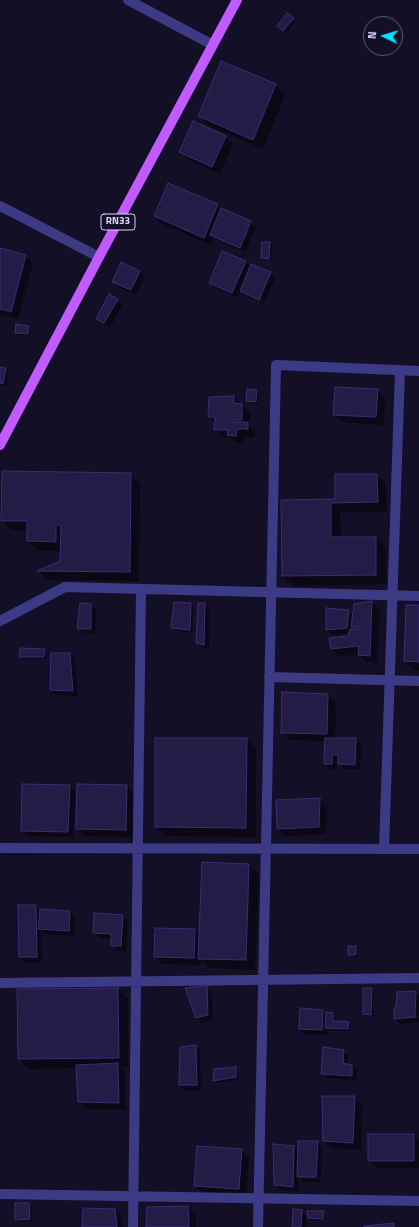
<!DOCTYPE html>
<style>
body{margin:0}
#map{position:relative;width:419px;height:1227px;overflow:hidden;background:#130f26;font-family:"Titillium Web",sans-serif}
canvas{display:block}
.north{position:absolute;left:363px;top:16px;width:40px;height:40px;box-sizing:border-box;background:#130f26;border:1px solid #625e7d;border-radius:50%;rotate:274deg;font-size:11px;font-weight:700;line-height:16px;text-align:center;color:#d9d4ff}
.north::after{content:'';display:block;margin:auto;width:14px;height:18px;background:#00e5ff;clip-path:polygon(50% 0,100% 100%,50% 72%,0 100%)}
</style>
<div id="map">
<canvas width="419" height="1227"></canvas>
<div class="north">N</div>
</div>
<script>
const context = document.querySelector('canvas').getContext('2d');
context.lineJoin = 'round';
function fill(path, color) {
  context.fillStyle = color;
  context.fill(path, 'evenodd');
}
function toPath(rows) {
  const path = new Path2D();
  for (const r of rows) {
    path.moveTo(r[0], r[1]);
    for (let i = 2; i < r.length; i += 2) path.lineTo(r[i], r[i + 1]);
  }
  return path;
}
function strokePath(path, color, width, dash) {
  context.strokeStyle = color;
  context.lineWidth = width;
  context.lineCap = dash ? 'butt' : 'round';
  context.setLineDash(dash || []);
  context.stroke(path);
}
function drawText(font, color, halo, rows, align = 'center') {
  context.font = font + ' "Titillium Web",sans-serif';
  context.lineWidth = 3.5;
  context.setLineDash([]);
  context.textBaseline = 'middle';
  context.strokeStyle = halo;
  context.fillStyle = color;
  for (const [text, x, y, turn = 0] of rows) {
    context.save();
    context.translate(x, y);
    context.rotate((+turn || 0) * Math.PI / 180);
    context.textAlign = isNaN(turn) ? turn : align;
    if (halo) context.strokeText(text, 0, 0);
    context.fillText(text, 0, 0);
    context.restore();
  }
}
fill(toPath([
 [288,14,295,21,286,33,278,25],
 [221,62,276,85,285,95,263,149,209,126,199,116],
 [225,137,233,144,220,174,188,159,180,151],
 [217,205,222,210,250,222,256,227,245,252,214,238,211,245,162,224,155,216],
 [263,243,270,243,272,246,271,260,264,260,262,258],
 [0,249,25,256,33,263,18,319,0,314],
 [245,262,251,267,270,273,275,278,264,304,246,296,240,291,238,297,215,288,210,283],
 [245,293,264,301,263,303,245,295],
 [140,271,145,277,136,295,118,287,113,281],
 [117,300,122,305,110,328,102,323,97,318],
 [28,327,31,329,30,336,18,335,16,333],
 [0,368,6,369,8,371,6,386,0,385],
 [378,390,385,398,384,425,342,422,334,414],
 [256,391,259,394,258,404,249,403,247,401],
 [234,397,250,413,249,425,255,431,255,437,244,437,243,443,236,443,231,437,223,437,215,429,216,424,209,417,210,398],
 [130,474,140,484,139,581,48,580,39,571,61,562,62,551,38,551,28,541,28,530,12,530,2,520],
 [377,475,386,484,387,512,340,512,341,538,375,538,385,547,386,584,293,586,283,576,282,501,336,500],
 [372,603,380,610,377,663,367,662,359,654,340,656,332,649,349,637,350,633,332,635,327,630,348,611,353,616,355,605],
 [190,604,193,606,192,632,175,630,172,627],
 [205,604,210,610,209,649,203,648,197,642],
 [90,605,96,610,95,634,84,633,78,628],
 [419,606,419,671,415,671,405,661],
 [44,650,47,652,46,659,23,659,20,656],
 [52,654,70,654,75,659,77,696,56,695,51,690],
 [283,693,328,695,336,703,335,739,355,739,361,744,360,769,344,769,339,764,339,760,337,760,337,769,330,769,325,764,326,741,290,740,282,732],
 [247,739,256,749,256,837,166,836,156,827],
 [23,785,70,786,75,791,73,837,28,836,22,830],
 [127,786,134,794,133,837,85,836,77,829],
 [320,799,327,807,326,834,285,836,278,829],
 [203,863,249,865,259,875,255,970,209,968,202,961,201,965,162,964,155,957,195,930,200,936],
 [19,906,35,906,40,910,70,912,75,917,74,936,45,934,41,930,42,962,25,962,20,957],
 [123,916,128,921,126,951,117,950,112,945,112,939,99,938,94,933],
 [349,947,356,947,358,950,358,957,351,957,349,955],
 [206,988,212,993,213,1020,202,1023,197,1018,186,989],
 [118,989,128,999,128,1067,121,1067,125,1072,126,1110,87,1109,79,1102,77,1068,29,1069,19,1059],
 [371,989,374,992,373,1016,366,1016,364,1014],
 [416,992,419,996,419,1016,399,1017,399,1019,419,1018,419,1022,400,1024,395,1018],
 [323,1011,327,1016,333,1014,335,1016,335,1022,349,1023,351,1025,350,1031,327,1030,327,1035,305,1034,300,1029],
 [195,1046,200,1051,201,1090,185,1090,180,1085],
 [343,1051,348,1056,348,1065,352,1066,357,1071,357,1080,327,1078,322,1073],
 [236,1068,238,1071,238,1079,217,1083,214,1080],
 [355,1097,362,1105,361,1150,332,1148,324,1141],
 [414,1135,419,1140,419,1168,377,1168,369,1161],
 [317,1142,322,1148,321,1177,302,1176,302,1178,321,1179,321,1182,303,1182,299,1177,298,1191,280,1190,275,1185,294,1147,299,1152],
 [241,1150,249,1157,246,1196,203,1193,195,1186],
 [29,1204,31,1207,32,1221,19,1222,16,1219],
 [188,1207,196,1215,196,1227,147,1227],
 [115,1210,120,1215,122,1227,83,1227],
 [301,1211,307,1216,306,1227,293,1227],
 [323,1212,325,1214,325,1220,311,1220,309,1217]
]), '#0007');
const building = toPath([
 [287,13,294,18,283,31,277,26,287,13],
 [221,61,276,84,253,140,198,116,221,61],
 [193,121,226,136,212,167,179,152,193,121],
 [168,183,218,204,204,238,154,216,168,183],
 [221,208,251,221,240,248,210,235,221,208],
 [262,242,270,242,269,259,261,258,262,242],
 [0,248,26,255,11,312,0,309,0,248],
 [222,251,246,261,232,293,209,283,222,251],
 [121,262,140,271,131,290,112,282,121,262],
 [251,264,271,272,259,300,240,291,251,264],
 [109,294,118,299,104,323,96,319,109,294],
 [16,324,29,326,28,334,15,333,16,324],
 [0,367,6,368,3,384,0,383,0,367],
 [335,387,378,389,376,417,333,415,335,387],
 [247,389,257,390,256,402,246,401,247,389],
 [234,396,234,403,242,404,242,420,235,420,234,422,248,422,248,429,237,429,236,436,227,435,228,430,214,430,215,417,208,417,209,397,234,396],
 [2,471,131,473,130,572,37,571,60,561,61,525,56,525,56,542,27,541,27,521,1,521,2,471],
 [335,474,377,474,378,502,331,503,331,537,376,537,376,575,282,576,281,500,335,499,335,474],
 [372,601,370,656,358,655,359,646,331,649,329,638,348,636,350,629,358,629,358,627,351,627,354,604,372,601],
 [174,602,191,603,190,630,171,628,174,602],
 [80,603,91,604,91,629,77,629,80,603],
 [198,603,205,603,204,645,196,643,198,603],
 [406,605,419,605,419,662,404,661,406,605],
 [326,608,349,610,347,628,326,630,326,608],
 [20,648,45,649,44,657,19,657,20,648],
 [51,653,70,653,73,691,50,690,51,653],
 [282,692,328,694,327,734,281,733,282,692],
 [155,738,247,738,246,828,155,827,155,738],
 [325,738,356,738,355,765,338,764,338,755,332,755,332,764,324,764,325,738],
 [22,784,70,785,68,832,21,831,22,784],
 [77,784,127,785,126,830,76,829,77,784],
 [320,798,319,827,277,829,276,800,320,798],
 [202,862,249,864,246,960,198,959,202,862],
 [18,905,36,905,37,957,19,957,18,905],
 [40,909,70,911,69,931,38,929,40,909],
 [94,913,123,915,121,946,111,946,111,934,93,933,94,913],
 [155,928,195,929,194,958,154,957,155,928],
 [348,946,356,946,356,955,348,955,348,946],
 [207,986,208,1015,196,1018,185,988,207,986],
 [118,988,119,1058,18,1059,17,989,118,988],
 [363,988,372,988,371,1015,363,1014,363,988],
 [416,991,415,1017,394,1019,394,1008,396,1008,397,992,416,991],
 [300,1008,323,1010,322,1030,299,1029,300,1008],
 [326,1012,333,1013,333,1021,349,1022,348,1029,325,1028,326,1012],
 [196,1045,197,1085,179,1085,180,1047,196,1045],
 [323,1047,344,1050,343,1063,352,1065,352,1076,321,1074,323,1047],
 [118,1063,119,1103,78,1102,76,1065,118,1063],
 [236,1067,236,1077,213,1081,214,1069,236,1067],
 [322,1096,355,1096,353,1143,323,1141,322,1096],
 [368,1134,414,1134,414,1161,368,1161,368,1134],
 [298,1141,318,1141,316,1177,297,1177,298,1141],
 [273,1144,294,1146,293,1187,274,1185,273,1144],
 [197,1146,242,1149,239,1189,194,1186,197,1146],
 [15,1203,29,1203,30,1219,15,1220,15,1203],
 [188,1206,189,1227,146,1227,147,1207,188,1206],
 [83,1208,115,1209,117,1227,82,1227,83,1208],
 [293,1209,302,1210,301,1227,292,1227,293,1209],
 [307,1211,324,1211,323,1219,308,1218,307,1211],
 [394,1223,394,1227,364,1227,364,1226,394,1223]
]);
fill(building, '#241b47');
strokePath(building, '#3b2d73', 1);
strokePath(toPath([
 [128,0,213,45],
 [0,206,99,257],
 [0,621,65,587,419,596],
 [269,677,419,681],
 [0,848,419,849],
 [384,849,400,370],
 [0,983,419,978],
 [0,1194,419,1201],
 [133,1227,141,589],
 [258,1227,276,365,419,371]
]), '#3d3a85', 10);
strokePath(toPath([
 [0,445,99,257,237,0]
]), '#c25bff', 10);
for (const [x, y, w] of [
 [118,222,34]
]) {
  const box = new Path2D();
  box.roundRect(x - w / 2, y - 8, w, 16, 3);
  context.fillStyle = '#130f26';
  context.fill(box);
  strokePath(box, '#d9d4ff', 1);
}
drawText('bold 10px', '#d9d4ff', null, [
 ["RN33",118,222]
]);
</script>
